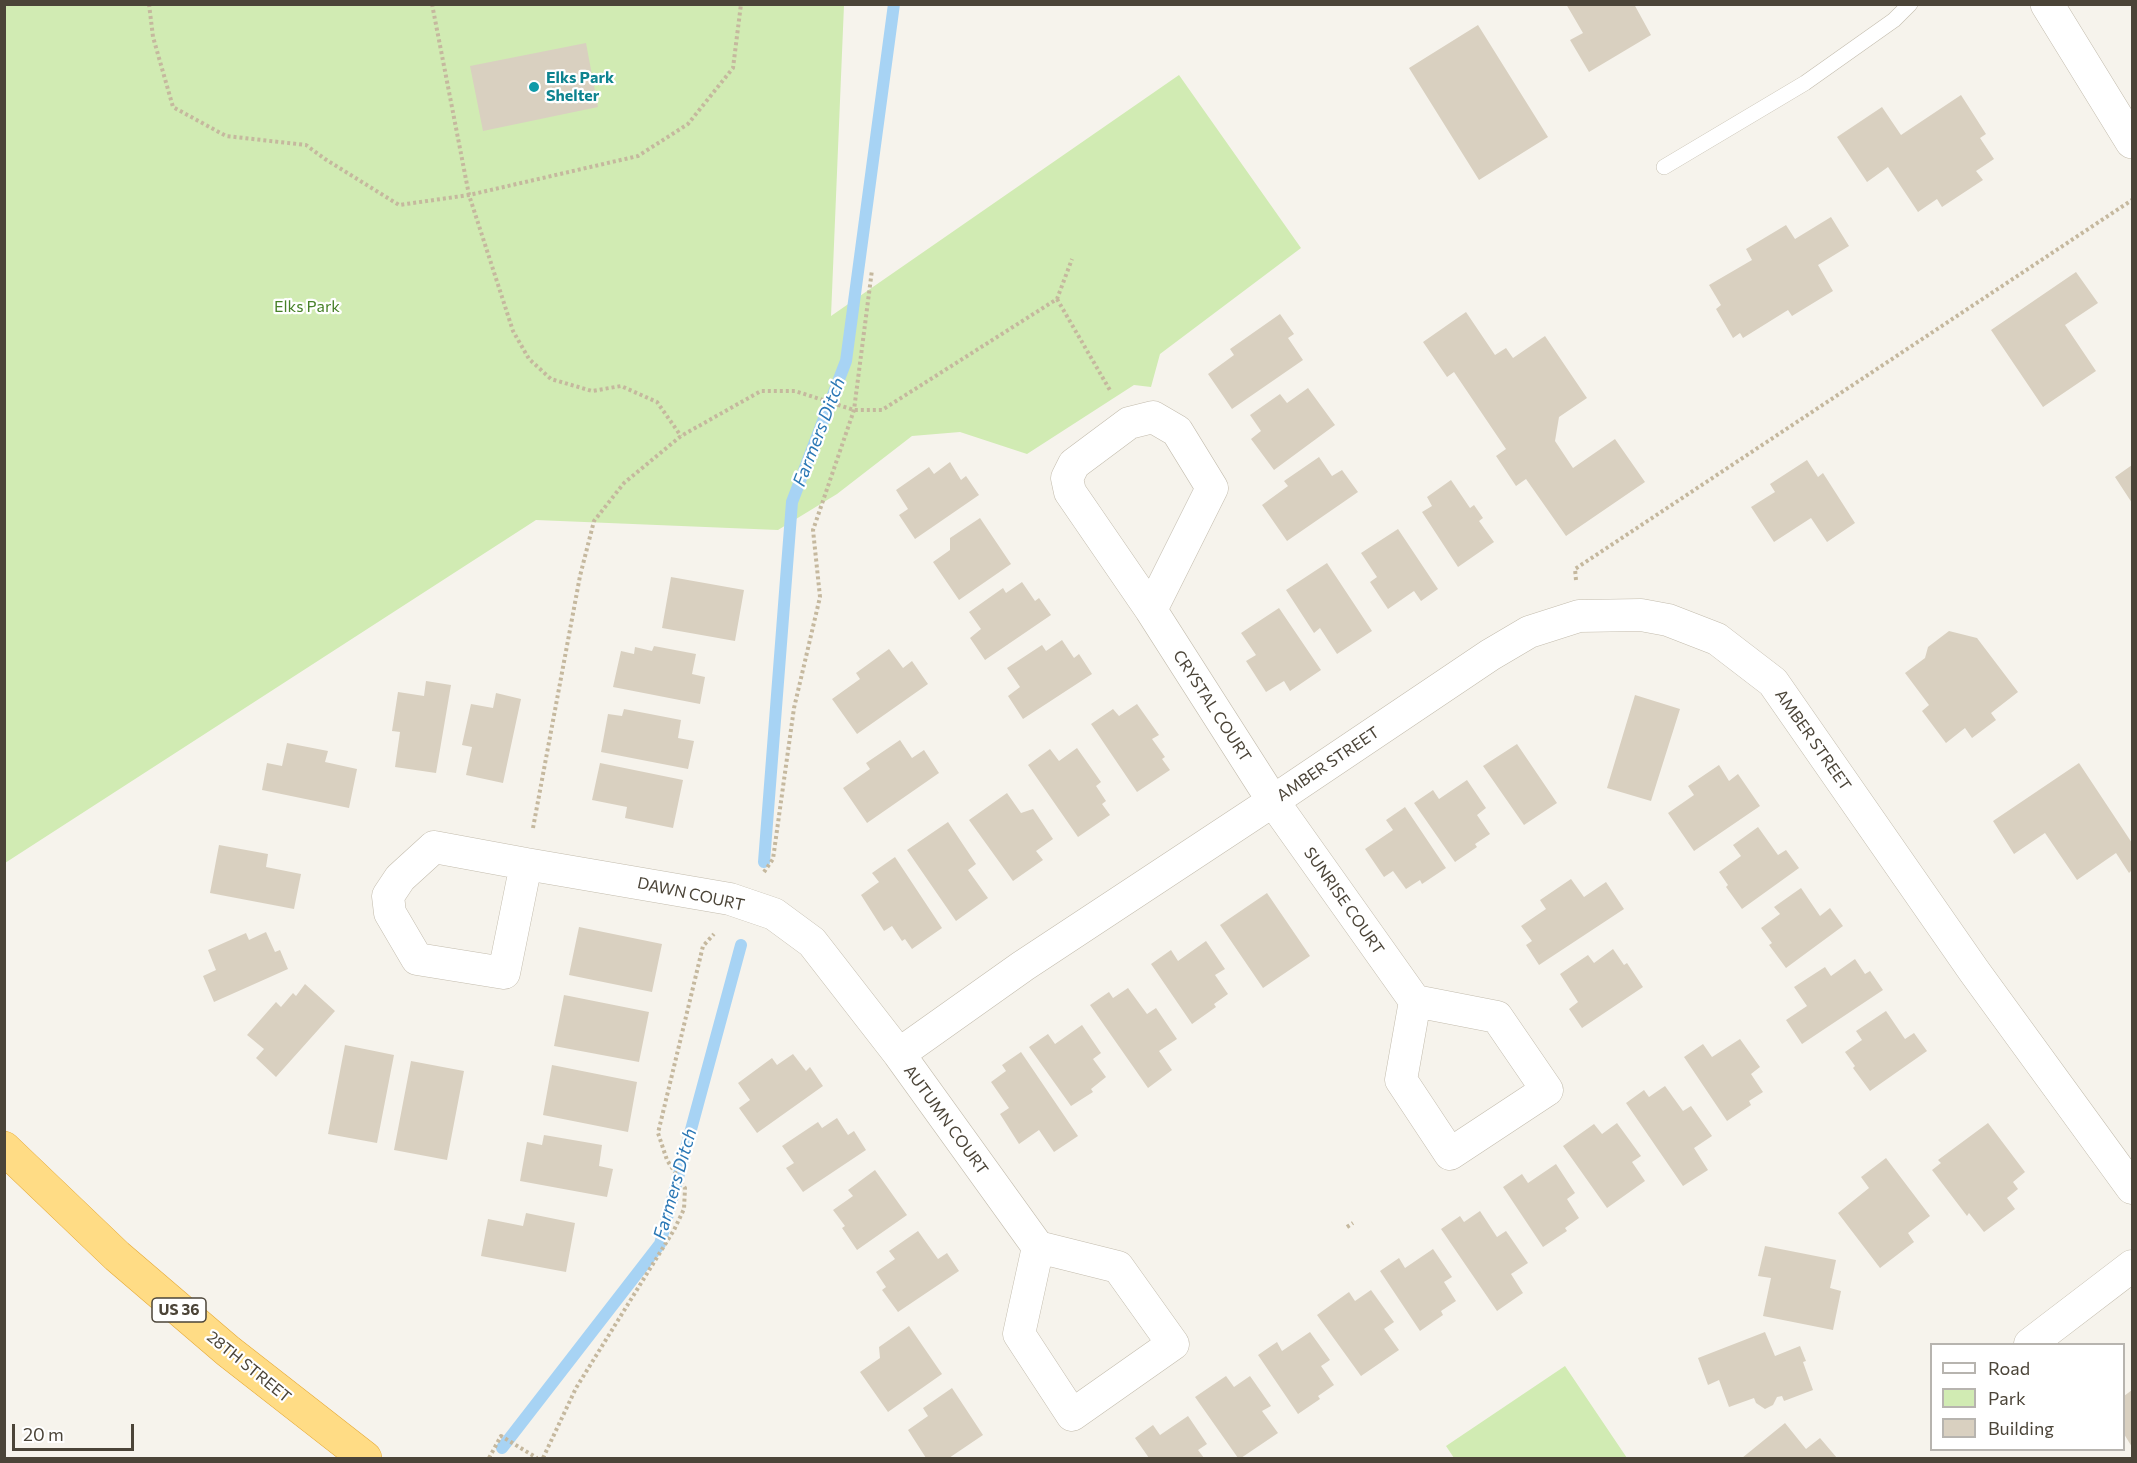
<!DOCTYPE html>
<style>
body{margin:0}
#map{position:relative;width:2137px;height:1463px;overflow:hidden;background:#f6f3ec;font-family:Commissioner,sans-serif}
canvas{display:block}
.frame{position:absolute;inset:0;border:6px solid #4b4438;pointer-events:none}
.legend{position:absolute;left:1930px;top:1343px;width:195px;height:108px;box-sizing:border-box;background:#fff;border:2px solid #b7b4af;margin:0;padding:8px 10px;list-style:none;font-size:18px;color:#4b4438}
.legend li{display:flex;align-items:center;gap:12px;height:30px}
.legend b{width:30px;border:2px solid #b7b4af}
.scale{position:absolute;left:12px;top:1424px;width:122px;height:27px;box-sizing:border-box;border:3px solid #4b4438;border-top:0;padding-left:8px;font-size:18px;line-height:21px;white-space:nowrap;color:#4b4438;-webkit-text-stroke:4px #fff;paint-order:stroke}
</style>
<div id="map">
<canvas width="2137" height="1463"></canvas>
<div class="frame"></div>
<ul class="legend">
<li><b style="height:8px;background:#fff"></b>Road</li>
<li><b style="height:16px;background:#d1ebb3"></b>Park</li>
<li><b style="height:16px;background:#d9d0c0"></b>Building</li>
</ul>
<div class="scale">20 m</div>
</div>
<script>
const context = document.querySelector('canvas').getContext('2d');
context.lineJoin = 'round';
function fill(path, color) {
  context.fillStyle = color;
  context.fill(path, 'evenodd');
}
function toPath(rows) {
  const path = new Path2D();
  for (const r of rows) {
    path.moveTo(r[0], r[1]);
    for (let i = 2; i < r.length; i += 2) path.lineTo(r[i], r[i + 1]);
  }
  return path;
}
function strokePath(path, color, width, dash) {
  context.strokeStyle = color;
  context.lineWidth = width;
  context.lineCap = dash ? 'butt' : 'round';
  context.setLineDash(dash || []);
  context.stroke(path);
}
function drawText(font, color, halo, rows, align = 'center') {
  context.font = font + ' Commissioner,sans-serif';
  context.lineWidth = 4.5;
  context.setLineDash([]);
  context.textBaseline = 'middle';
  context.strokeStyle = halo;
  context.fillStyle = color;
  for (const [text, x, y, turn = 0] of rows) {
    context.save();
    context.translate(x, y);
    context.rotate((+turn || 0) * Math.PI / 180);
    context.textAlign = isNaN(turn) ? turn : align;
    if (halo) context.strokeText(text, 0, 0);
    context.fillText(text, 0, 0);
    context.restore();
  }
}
fill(toPath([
 [5,5,844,5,831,316,1179,75,1301,248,1160,354,1151,387,1134,385,1027,454,960,432,912,436,837,494,778,530,536,520,5,863],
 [1565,1366,1627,1458,1454,1458,1446,1446]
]), '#d1ebb3');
strokePath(toPath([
 [764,862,792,502,846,361,894,4],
 [502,1448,660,1244,741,945]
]), '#a7d3f4', 12);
fill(toPath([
 [1566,4,1634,4,1651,35,1589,72,1570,40,1583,33],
 [1478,25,1548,137,1479,180,1409,68],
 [586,43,598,107,483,131,470,66],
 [1961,95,1986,134,1980,138,1994,159,1976,171,1983,180,1942,207,1937,199,1918,212,1888,167,1867,182,1837,137,1882,107,1901,135],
 [1831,217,1849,246,1818,265,1833,291,1792,316,1788,310,1743,338,1740,333,1733,338,1716,309,1721,305,1709,285,1752,260,1746,249,1786,225,1795,239],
 [2076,272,2098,303,2065,325,2096,371,2043,407,1991,330],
 [1466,312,1495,355,1506,348,1513,358,1545,336,1587,398,1559,417,1555,441,1573,468,1615,439,1645,482,1566,536,1526,479,1516,486,1496,456,1506,449,1454,372,1447,377,1423,342],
 [1280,314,1294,334,1288,338,1303,360,1232,409,1208,374,1234,355,1230,349],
 [1308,388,1335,425,1274,470,1251,439,1261,431,1250,415,1280,394,1287,403],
 [1319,457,1332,476,1342,470,1358,492,1287,541,1262,505,1288,486,1284,481],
 [1807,460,1818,477,1823,473,1855,523,1827,542,1811,518,1774,542,1751,507,1775,492,1770,484],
 [950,462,961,480,966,476,979,495,915,539,899,515,908,509,896,490,929,467,934,474],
 [2132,465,2132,503,2115,477],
 [1451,480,1470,508,1474,505,1483,518,1479,521,1494,542,1458,567,1422,512,1432,506,1427,497],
 [980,518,1011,564,959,600,933,562,950,550,950,538],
 [1398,529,1438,589,1421,601,1414,591,1388,609,1370,582,1377,577,1361,553],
 [1327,563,1372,631,1337,654,1320,628,1314,633,1286,590],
 [671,577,744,590,735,641,662,628],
 [1022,582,1035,601,1039,598,1051,615,985,660,970,638,981,629,969,612,1003,588,1006,593],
 [1279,608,1321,670,1290,691,1284,681,1266,692,1246,661,1256,655,1241,633],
 [1949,631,1977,638,2018,692,1991,713,1996,720,1972,738,1965,728,1946,743,1922,711,1929,705,1905,673,1925,658,1928,647],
 [1062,640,1074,658,1079,654,1092,674,1023,719,1008,696,1020,687,1007,668,1042,645,1046,651],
 [654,646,696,654,692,674,705,677,700,704,613,687,621,651,634,654,635,647,652,651],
 [889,649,903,668,912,661,928,684,857,734,832,699,860,679,856,673],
 [426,681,451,685,436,773,395,767,400,732,392,731,398,692,424,696],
 [496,693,521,699,503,783,466,775,472,747,462,745,471,704,493,708],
 [1635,695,1680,709,1651,801,1607,788],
 [1137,704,1159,735,1152,739,1165,757,1162,759,1170,770,1137,792,1091,724,1113,709,1119,716],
 [624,709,681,720,678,738,694,741,688,769,601,752,608,714,622,716],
 [900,740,912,758,924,750,939,773,867,823,843,788,870,769,866,763],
 [287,743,328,751,325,762,357,769,349,808,262,790,267,763,282,766],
 [1517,744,1557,803,1524,825,1483,766],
 [1077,748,1101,782,1096,786,1106,801,1102,804,1110,815,1078,837,1028,765,1050,749,1059,761],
 [600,763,683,780,673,828,625,818,627,807,592,800],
 [2079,763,2132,843,2132,870,2129,873,2116,853,2077,880,2045,833,2014,854,1993,821],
 [1719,765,1729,781,1738,774,1760,806,1694,851,1668,813,1694,795,1688,786],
 [1467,780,1486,808,1477,815,1490,834,1475,844,1477,847,1455,862,1414,803,1433,790,1439,799],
 [1007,793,1021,813,1033,809,1053,839,1036,851,1043,860,1013,881,969,820],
 [1405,807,1446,868,1422,884,1420,880,1406,889,1393,871,1384,877,1365,849,1393,830,1386,820],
 [948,822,976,864,968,870,988,898,956,921,907,850],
 [1758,827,1778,855,1786,850,1799,868,1742,909,1726,887,1728,885,1719,872,1741,856,1733,845],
 [219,845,268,854,266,867,301,874,294,909,210,893],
 [895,857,942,928,912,949,905,939,902,941,892,926,884,931,861,895,879,882,872,873],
 [1571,879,1584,897,1606,882,1624,909,1539,965,1526,945,1532,941,1521,926,1546,909,1540,900],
 [1801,888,1820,916,1830,908,1843,926,1786,968,1769,945,1772,943,1761,928,1780,914,1774,907],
 [1267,893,1310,956,1263,988,1220,925],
 [579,927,662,944,652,992,569,975],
 [266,932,275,952,280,950,288,969,214,1002,203,976,216,970,208,950,246,933,249,940],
 [1206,941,1225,969,1215,975,1228,994,1214,1004,1216,1007,1192,1024,1151,964,1171,950,1178,961],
 [1613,949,1624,965,1627,963,1643,987,1582,1028,1569,1009,1578,1002,1560,974,1588,955,1594,963],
 [1855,959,1865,974,1870,971,1883,990,1802,1044,1786,1020,1807,1006,1794,987,1825,967,1831,976],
 [305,984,335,1011,276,1077,256,1058,264,1049,247,1035,276,1002,281,1007,293,993,296,996],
 [1128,988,1147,1014,1156,1008,1177,1039,1159,1051,1172,1070,1148,1088,1090,1005,1109,992,1113,998],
 [564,995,649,1012,639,1062,554,1046],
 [1886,1011,1905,1039,1914,1033,1927,1051,1870,1091,1853,1068,1855,1066,1845,1052,1862,1040,1856,1031],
 [1082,1025,1101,1053,1093,1059,1106,1077,1091,1089,1093,1092,1071,1106,1029,1047,1048,1034,1055,1044],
 [1740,1039,1760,1067,1751,1074,1763,1092,1749,1101,1751,1105,1727,1121,1684,1057,1703,1044,1712,1057],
 [345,1045,394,1055,377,1143,328,1134],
 [1021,1052,1078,1136,1054,1152,1039,1130,1019,1144,1000,1114,1009,1108,991,1082,1006,1071,1002,1065],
 [793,1054,806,1071,810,1067,823,1086,757,1133,739,1108,750,1100,738,1083,772,1058,777,1065],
 [411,1061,464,1071,447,1160,394,1150],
 [552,1065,637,1082,628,1132,543,1115],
 [1665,1086,1683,1111,1691,1106,1712,1136,1694,1148,1708,1170,1683,1186,1626,1103,1644,1090,1649,1097],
 [837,1118,848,1135,854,1131,866,1150,803,1192,786,1168,794,1163,782,1146,818,1122,822,1128],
 [1617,1123,1641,1156,1632,1162,1645,1181,1607,1208,1563,1146,1594,1124,1602,1134],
 [1988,1123,2025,1172,2013,1182,2018,1189,2007,1198,2015,1209,1984,1232,1969,1213,1967,1216,1932,1170,1941,1163,1938,1160],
 [544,1135,602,1145,599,1166,613,1169,607,1197,520,1181,527,1142,542,1145],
 [1886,1158,1930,1216,1908,1233,1914,1242,1880,1268,1838,1213,1869,1188,1861,1177],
 [1556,1164,1575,1193,1567,1199,1579,1218,1565,1228,1567,1231,1543,1247,1503,1187,1522,1174,1528,1183],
 [875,1170,907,1215,857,1250,842,1228,845,1226,833,1210,853,1196,848,1190],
 [1480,1211,1497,1237,1506,1231,1528,1263,1511,1274,1523,1293,1497,1311,1441,1229,1460,1216,1464,1222],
 [526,1213,575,1223,566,1272,481,1256,488,1219,523,1226],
 [918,1231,938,1259,947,1253,959,1271,898,1312,882,1290,886,1287,876,1272,895,1259,889,1251],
 [1765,1246,1836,1260,1830,1288,1841,1291,1833,1330,1763,1316,1771,1278,1758,1276],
 [1433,1249,1452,1277,1444,1282,1456,1301,1441,1311,1443,1315,1420,1331,1380,1271,1399,1258,1405,1268],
 [1371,1290,1394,1322,1384,1329,1399,1350,1361,1376,1317,1315,1349,1292,1355,1301],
 [909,1326,942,1374,888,1412,860,1372,880,1358,879,1347],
 [1310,1332,1330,1360,1321,1366,1334,1385,1318,1396,1320,1399,1298,1414,1258,1355,1277,1342,1282,1351],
 [1765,1332,1775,1356,1800,1346,1806,1361,1803,1362,1813,1390,1784,1401,1782,1396,1777,1397,1773,1405,1765,1409,1756,1403,1754,1398,1729,1407,1719,1380,1708,1385,1698,1358],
 [1226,1376,1234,1387,1250,1376,1271,1406,1262,1411,1278,1433,1241,1458,1238,1458,1195,1397],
 [952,1388,983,1435,949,1458,926,1458,908,1430,928,1416,923,1408],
 [2132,1390,2132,1447,2124,1434,2124,1396],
 [1188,1416,1207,1444,1198,1450,1204,1458,1149,1458,1135,1438,1153,1425,1160,1435],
 [1785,1423,1806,1449,1820,1438,1837,1458,1742,1458]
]), '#d9d0c0');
const service = toPath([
 [1664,167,1805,83,1894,20,1910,4]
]);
const minor = toPath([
 [1151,610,1070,492,1067,478,1074,464,1129,423,1153,417,1177,431,1212,488,1151,610,1273,801,1415,1001],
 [434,847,526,864,504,973,417,959,390,913,388,896,400,878,434,847],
 [526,864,730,899,774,914,812,942,899,1054,1038,1247],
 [1415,1001,1497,1017,1547,1090,1450,1154,1401,1080,1415,1001],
 [899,1054,1023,966,1273,801,1490,655,1529,632,1579,616,1641,615,1668,620,1717,639,1773,682,1974,971,2132,1188],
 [1038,1247,1118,1267,1173,1344,1072,1415,1019,1334,1038,1247],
 [2030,1344,2132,1266]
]);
const tertiary = toPath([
 [2047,4,2132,142]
]);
const trunk = toPath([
 [4,1148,117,1256,228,1351,365,1458]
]);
strokePath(service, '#c3bcad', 16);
strokePath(minor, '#c3bcad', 33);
strokePath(tertiary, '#c3bcad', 34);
strokePath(trunk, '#e5a937', 34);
strokePath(toPath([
 [149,4,153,37,173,107,226,136,306,145,325,159,399,205,469,195,638,156,688,124,733,68,741,4],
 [432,4,469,195,513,331,529,359,551,379,592,391,621,386,657,402,681,436],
 [1057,299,1111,392],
 [1576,580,1575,569,2132,200],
 [533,828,580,576,594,521,624,483,681,436,761,391,795,391,854,410,882,410,1057,299,1072,259],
 [764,872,773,859,794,708,820,597,813,530,854,410,872,270],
 [1347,1227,1353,1223],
 [489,1458,501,1436,537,1458],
 [543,1458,576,1388,674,1230,684,1209,685,1188,667,1160,658,1133,703,946,714,934]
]), '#c5b89e', 4, [3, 3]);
strokePath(service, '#fff', 15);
strokePath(minor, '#fff', 32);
strokePath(tertiary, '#fff', 33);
strokePath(trunk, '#ffdc85', 33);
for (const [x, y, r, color] of [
 [534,87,6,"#0f9aa8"]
]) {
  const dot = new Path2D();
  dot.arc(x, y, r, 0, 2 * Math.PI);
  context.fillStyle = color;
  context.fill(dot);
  strokePath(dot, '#fff', 2);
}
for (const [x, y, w] of [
 [179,1310,54]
]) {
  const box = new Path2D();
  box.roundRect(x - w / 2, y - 12, w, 24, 4.5);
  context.fillStyle = '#fff';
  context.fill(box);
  strokePath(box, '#4b4438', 1.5);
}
drawText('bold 15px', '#4b4438', null, [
 ["US 36",179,1310]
]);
drawText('bold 16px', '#0d838f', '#fff', [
 ["Elks Park",546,78],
 ["Shelter",546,96]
], 'left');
drawText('16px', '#478128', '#fff', [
 ["Elks Park",307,307]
]);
drawText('16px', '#4b4438', '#fff', [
 ["CRYSTAL COURT",1212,706,57],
 ["AMBER STREET",1813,740,55],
 ["AMBER STREET",1328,764,-34],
 ["DAWN COURT",691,894,12],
 ["SUNRISE COURT",1344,901,55],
 ["AUTUMN COURT",946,1120,54],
 ["28TH STREET",249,1367,39]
]);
drawText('italic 18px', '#2a77b5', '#fff', [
 ["Farmers Ditch",819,432,-69],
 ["Farmers Ditch",675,1184,-74]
]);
</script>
